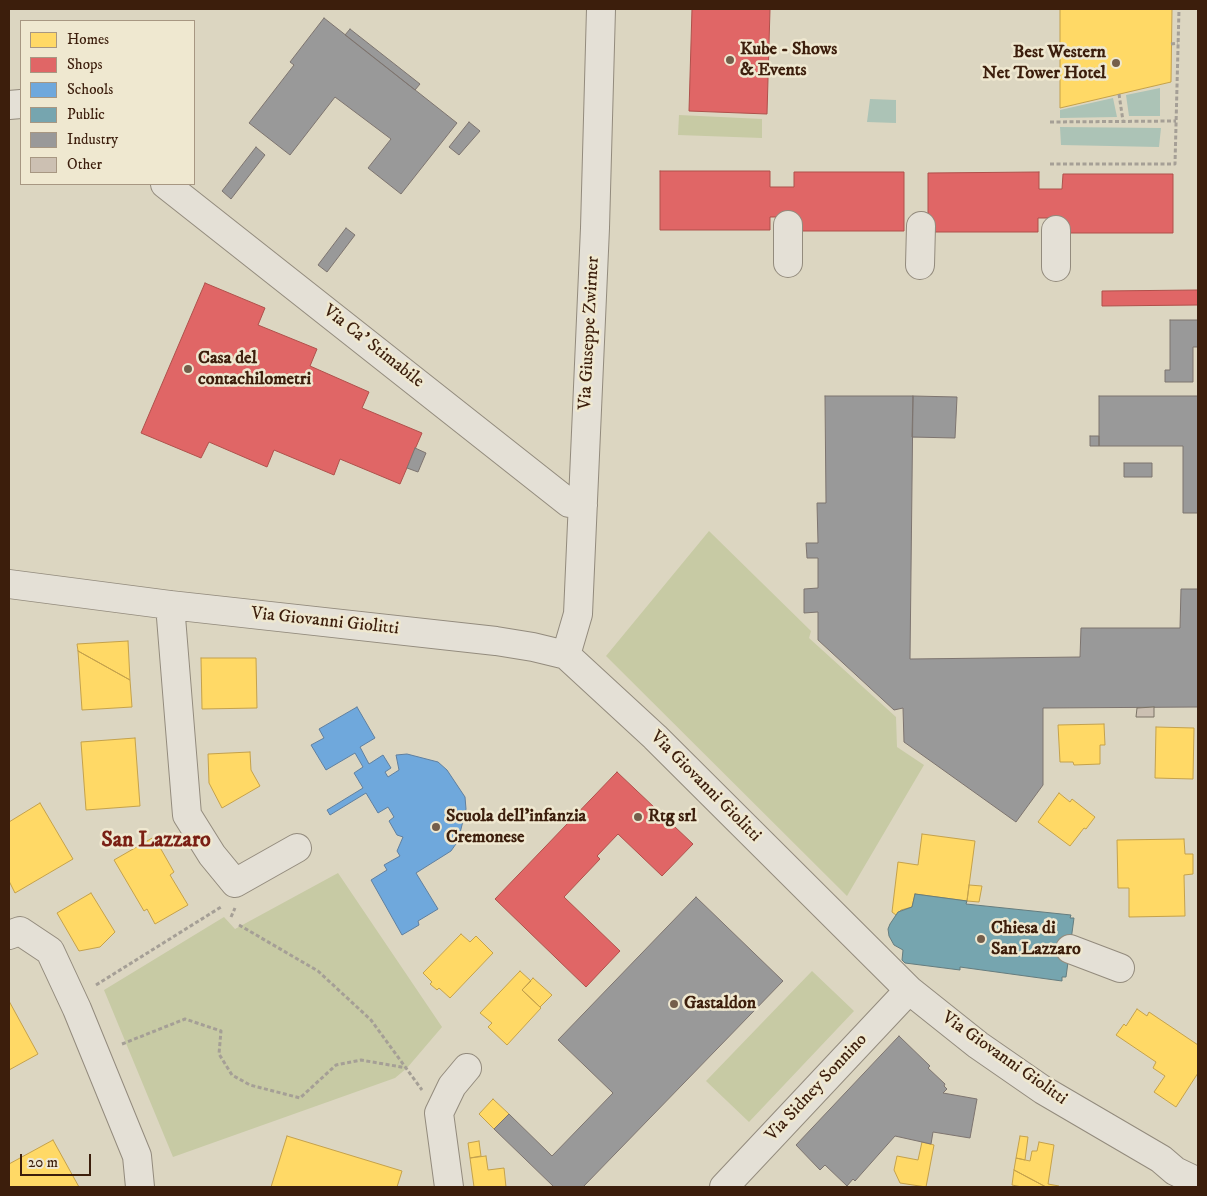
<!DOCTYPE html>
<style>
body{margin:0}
#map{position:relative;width:1207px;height:1196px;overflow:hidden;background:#dcd6c1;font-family:"IM FELL DW Pica",serif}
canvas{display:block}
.frame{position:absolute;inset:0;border:10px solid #3c1e0c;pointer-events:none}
.legend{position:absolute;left:20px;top:20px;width:175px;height:165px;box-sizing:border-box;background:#efe8d0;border:1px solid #a79782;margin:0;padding:6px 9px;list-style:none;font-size:15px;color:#3c1e0c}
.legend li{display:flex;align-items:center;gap:10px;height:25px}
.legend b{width:25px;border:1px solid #a79782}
.scale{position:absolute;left:20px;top:1154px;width:71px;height:22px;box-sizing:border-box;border:2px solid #3c1e0c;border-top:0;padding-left:6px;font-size:15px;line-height:18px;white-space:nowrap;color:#3c1e0c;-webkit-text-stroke:4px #efe8d0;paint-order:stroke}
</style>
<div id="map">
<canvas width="1207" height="1196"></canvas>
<div class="frame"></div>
<ul class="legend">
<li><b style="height:14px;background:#ffd966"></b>Homes</li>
<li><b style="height:14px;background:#e06666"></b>Shops</li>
<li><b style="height:14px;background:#6fa8dc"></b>Schools</li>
<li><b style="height:14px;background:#76a5af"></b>Public</li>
<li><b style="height:14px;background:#999"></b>Industry</li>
<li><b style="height:14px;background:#ccc0b2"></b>Other</li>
</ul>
<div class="scale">20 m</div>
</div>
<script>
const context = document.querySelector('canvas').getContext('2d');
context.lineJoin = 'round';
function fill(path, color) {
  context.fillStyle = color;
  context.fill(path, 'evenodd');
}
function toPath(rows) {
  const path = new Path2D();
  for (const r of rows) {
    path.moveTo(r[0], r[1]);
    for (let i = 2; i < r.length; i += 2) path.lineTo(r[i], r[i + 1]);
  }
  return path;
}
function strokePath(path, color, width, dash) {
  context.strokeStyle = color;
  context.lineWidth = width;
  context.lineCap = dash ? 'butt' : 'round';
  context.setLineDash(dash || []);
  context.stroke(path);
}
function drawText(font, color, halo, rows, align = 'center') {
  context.font = font + ' "IM FELL DW Pica",serif';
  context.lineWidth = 5;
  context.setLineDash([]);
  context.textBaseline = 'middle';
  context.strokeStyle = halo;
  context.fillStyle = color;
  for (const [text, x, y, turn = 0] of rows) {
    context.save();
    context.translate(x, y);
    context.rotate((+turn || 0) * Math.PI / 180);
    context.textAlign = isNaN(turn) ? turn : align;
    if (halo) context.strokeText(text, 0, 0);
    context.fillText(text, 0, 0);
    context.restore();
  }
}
fill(toPath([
 [679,115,762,119,762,138,678,135],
 [709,531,811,631,809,638,896,717,897,747,924,765,847,896,606,656],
 [338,873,442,1027,407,1068,395,1078,173,1157,104,990,224,917,235,929],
 [812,971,854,1011,749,1122,706,1081]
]), '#c7caa4');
fill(toPath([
 [1160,88,1160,116,1129,116,1126,95],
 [1113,98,1117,117,1060,118,1060,110],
 [870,99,896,100,896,123,867,122],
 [1060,127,1161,128,1159,147,1061,145]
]), '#acc3b6');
const homes = toPath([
 [1060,9,1172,9,1171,82,1060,108,1060,9],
 [128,641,130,680,78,651,77,644,128,641],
 [78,651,130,680,132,707,82,710,78,651],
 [201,658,256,658,257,708,202,709,201,658],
 [1104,724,1105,745,1100,745,1100,764,1074,765,1073,762,1060,762,1058,725,1104,724],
 [1156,727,1194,728,1193,779,1155,778,1156,727],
 [135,738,140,806,86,810,81,742,135,738],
 [250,752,251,770,260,786,222,808,209,783,208,754,250,752],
 [1059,793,1070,802,1072,799,1095,817,1086,829,1084,828,1070,846,1038,822,1059,793],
 [40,803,73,859,15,893,9,881,9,822,40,803],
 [922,834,975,841,967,901,915,894,912,907,901,910,896,915,892,912,898,862,918,865,922,834],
 [154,837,174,872,170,875,188,905,155,924,147,909,144,911,114,860,154,837],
 [1184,839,1185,854,1193,854,1193,874,1184,875,1185,916,1129,917,1129,888,1118,888,1117,840,1184,839],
 [969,885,982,886,979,902,967,901,969,885],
 [91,893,115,932,100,947,79,951,57,913,91,893],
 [461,934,470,942,476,936,493,953,450,998,439,988,437,990,430,984,432,982,423,973,461,934],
 [520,971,531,981,522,990,541,1008,507,1045,488,1027,492,1023,480,1013,520,971],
 [533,978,552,995,540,1007,522,990,533,978],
 [9,1001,38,1054,9,1070,9,1001],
 [1137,1009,1147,1016,1149,1012,1198,1045,1198,1073,1176,1107,1154,1092,1165,1076,1153,1068,1156,1062,1116,1035,1124,1024,1126,1026,1137,1009],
 [493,1099,509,1114,494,1129,479,1114,493,1099],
 [287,1136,402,1171,397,1187,271,1187,287,1136],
 [1020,1136,1028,1137,1025,1160,1016,1158,1020,1136],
 [53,1140,79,1187,9,1187,9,1164,53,1140],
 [479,1141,481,1156,470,1158,468,1143,479,1141],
 [922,1142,934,1145,926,1187,900,1183,894,1170,897,1156,918,1160,922,1142],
 [1039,1142,1054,1145,1048,1184,1059,1186,1058,1187,1046,1187,1014,1170,1016,1158,1030,1161,1032,1151,1037,1151,1039,1142],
 [486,1156,488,1170,504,1168,506,1187,474,1187,470,1158,486,1156],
 [1014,1170,1046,1187,1022,1187,1012,1185,1014,1170]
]);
fill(homes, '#ffd966');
strokePath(homes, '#c4a14b', 1);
const shops = toPath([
 [692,9,770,9,767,114,689,111,692,9],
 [660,171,770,171,770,187,794,187,794,172,904,172,904,231,795,231,795,217,770,217,770,230,660,230,660,171],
 [1039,172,1039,189,1062,189,1063,174,1173,174,1173,233,1063,233,1063,218,1038,218,1038,232,928,232,928,173,1039,172],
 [205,283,265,308,258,325,317,349,310,366,369,392,362,408,422,433,400,484,340,459,334,475,274,450,267,467,209,442,201,458,141,433,205,283],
 [1198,290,1198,305,1102,306,1102,291,1198,290],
 [617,772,693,844,662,876,618,834,597,856,600,859,564,897,620,951,586,987,495,899,617,772]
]);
fill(shops, '#e06666');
strokePath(shops, '#af504b', 1);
const schools = toPath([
 [357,707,375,738,360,747,369,764,383,755,391,768,385,772,388,777,399,770,396,755,407,754,438,762,447,770,465,797,466,809,458,841,451,851,416,873,438,909,418,921,419,925,402,935,371,880,387,870,384,865,400,856,397,851,403,837,397,835,389,821,394,817,388,807,378,813,366,793,330,815,327,810,363,788,354,773,363,767,355,753,326,770,311,745,324,738,319,729,357,707]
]);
fill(schools, '#6fa8dc');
strokePath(schools, '#607f9e', 1);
const public = toPath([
 [915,894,967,901,966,904,1071,915,1070,918,1074,918,1066,977,1062,977,1062,981,960,967,960,970,905,963,902,960,903,950,894,945,889,936,888,929,890,924,898,912,912,907,915,894]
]);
fill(public, '#76a5af');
strokePath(public, '#657c7e', 1);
const industry = toPath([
 [324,18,457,123,401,194,368,168,391,139,335,97,290,155,249,123,294,65,290,62,324,18],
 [350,29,420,84,415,90,345,35,350,29],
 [469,122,480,131,459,155,449,147,469,122],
 [256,147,265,155,231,199,222,191,256,147],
 [346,228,355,235,327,272,318,265,346,228],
 [1170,320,1198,320,1198,347,1193,347,1193,382,1165,382,1165,370,1170,370,1170,320],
 [825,396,913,396,910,659,1080,657,1081,628,1180,628,1181,589,1198,589,1198,707,1043,708,1043,785,1016,822,904,742,903,708,894,710,818,640,818,612,804,613,804,589,818,588,818,558,807,558,806,543,818,543,817,503,826,503,825,396],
 [913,396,957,397,955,438,912,437,913,396],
 [1099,396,1198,396,1198,513,1183,513,1183,446,1099,446,1099,396],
 [1090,436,1099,436,1099,446,1090,446,1090,436],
 [415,448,426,453,418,472,407,468,415,448],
 [1124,463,1152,463,1152,477,1124,477,1124,463],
 [696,897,783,981,583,1187,554,1187,494,1129,509,1114,552,1156,613,1093,558,1040,696,897],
 [899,1036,930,1066,928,1068,945,1084,944,1086,947,1089,943,1093,977,1099,970,1138,933,1132,931,1144,895,1136,855,1181,853,1179,847,1186,825,1165,820,1170,796,1145,899,1036]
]);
fill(industry, '#999');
strokePath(industry, '#7d746f', 1);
const building = toPath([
 [1154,707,1154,717,1136,717,1137,708,1154,707]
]);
fill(building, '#ccc0b2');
strokePath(building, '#7b7366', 1);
const minor = toPath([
 [9,105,21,104],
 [165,184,569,503,583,505],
 [1056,230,1056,267],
 [788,263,788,225],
 [920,265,921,226],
 [9,584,170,605,496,641,533,647,566,655,655,737,909,990,978,1045,1043,1090,1161,1159,1175,1171,1198,1182],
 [170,605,187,815,212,855,235,883,297,848],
 [566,655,578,614,595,228,601,9],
 [9,935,20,931,50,951,77,1009,137,1156,140,1187],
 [1070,949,1120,968],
 [449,1187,439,1113,452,1086,467,1068],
 [724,1187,909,990]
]);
strokePath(minor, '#938b7d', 30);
strokePath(toPath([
 [1171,44,1178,43],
 [1119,94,1123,121],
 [1050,122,1176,121],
 [1050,164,1175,164,1179,9],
 [231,917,235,908],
 [239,925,318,971,371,1020,422,1090],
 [96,985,221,907],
 [122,1044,185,1019,221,1031,219,1054,232,1075,250,1085,300,1098,336,1065,361,1060,407,1068]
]), '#a59f96', 3, [4, 2.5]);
strokePath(minor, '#e4e0d6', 28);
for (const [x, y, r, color] of [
 [730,60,5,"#745e4b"],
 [1116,63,5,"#745e4b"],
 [188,369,5,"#745e4b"],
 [638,817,5,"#745e4b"],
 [436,827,5,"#745e4b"],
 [981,939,5,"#745e4b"],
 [674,1004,5,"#745e4b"]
]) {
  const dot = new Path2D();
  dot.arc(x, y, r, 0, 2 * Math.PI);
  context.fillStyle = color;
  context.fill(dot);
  strokePath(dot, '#efe8d0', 2);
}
drawText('bold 18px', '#3c1e0c', '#efe8d0', [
 ["Kube - Shows",740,50],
 ["& Events",740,71],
 ["Best Western",1106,53,"right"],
 ["Net Tower Hotel",1106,74,"right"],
 ["Casa del",198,359],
 ["contachilometri",198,380],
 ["Scuola dell'infanzia",446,817],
 ["Cremonese",446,838],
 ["Rtg srl",648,817],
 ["Chiesa di",991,929],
 ["San Lazzaro",991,950],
 ["Gastaldon",684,1004]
], 'left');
drawText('18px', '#3c1e0c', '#efe8d0', [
 ["Via Giuseppe Zwirner",590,333,-87],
 ["Via Ca' Stimabile",373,347,38],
 ["Via Giovanni Giolitti",325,622,6],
 ["Via Giovanni Giolitti",705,787,45],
 ["Via Giovanni Giolitti",1004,1059,35],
 ["Via Sidney Sonnino",817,1088,-47]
]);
drawText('bold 22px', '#7a1f14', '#efe8d0', [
 ["San Lazzaro",156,841]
]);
</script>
